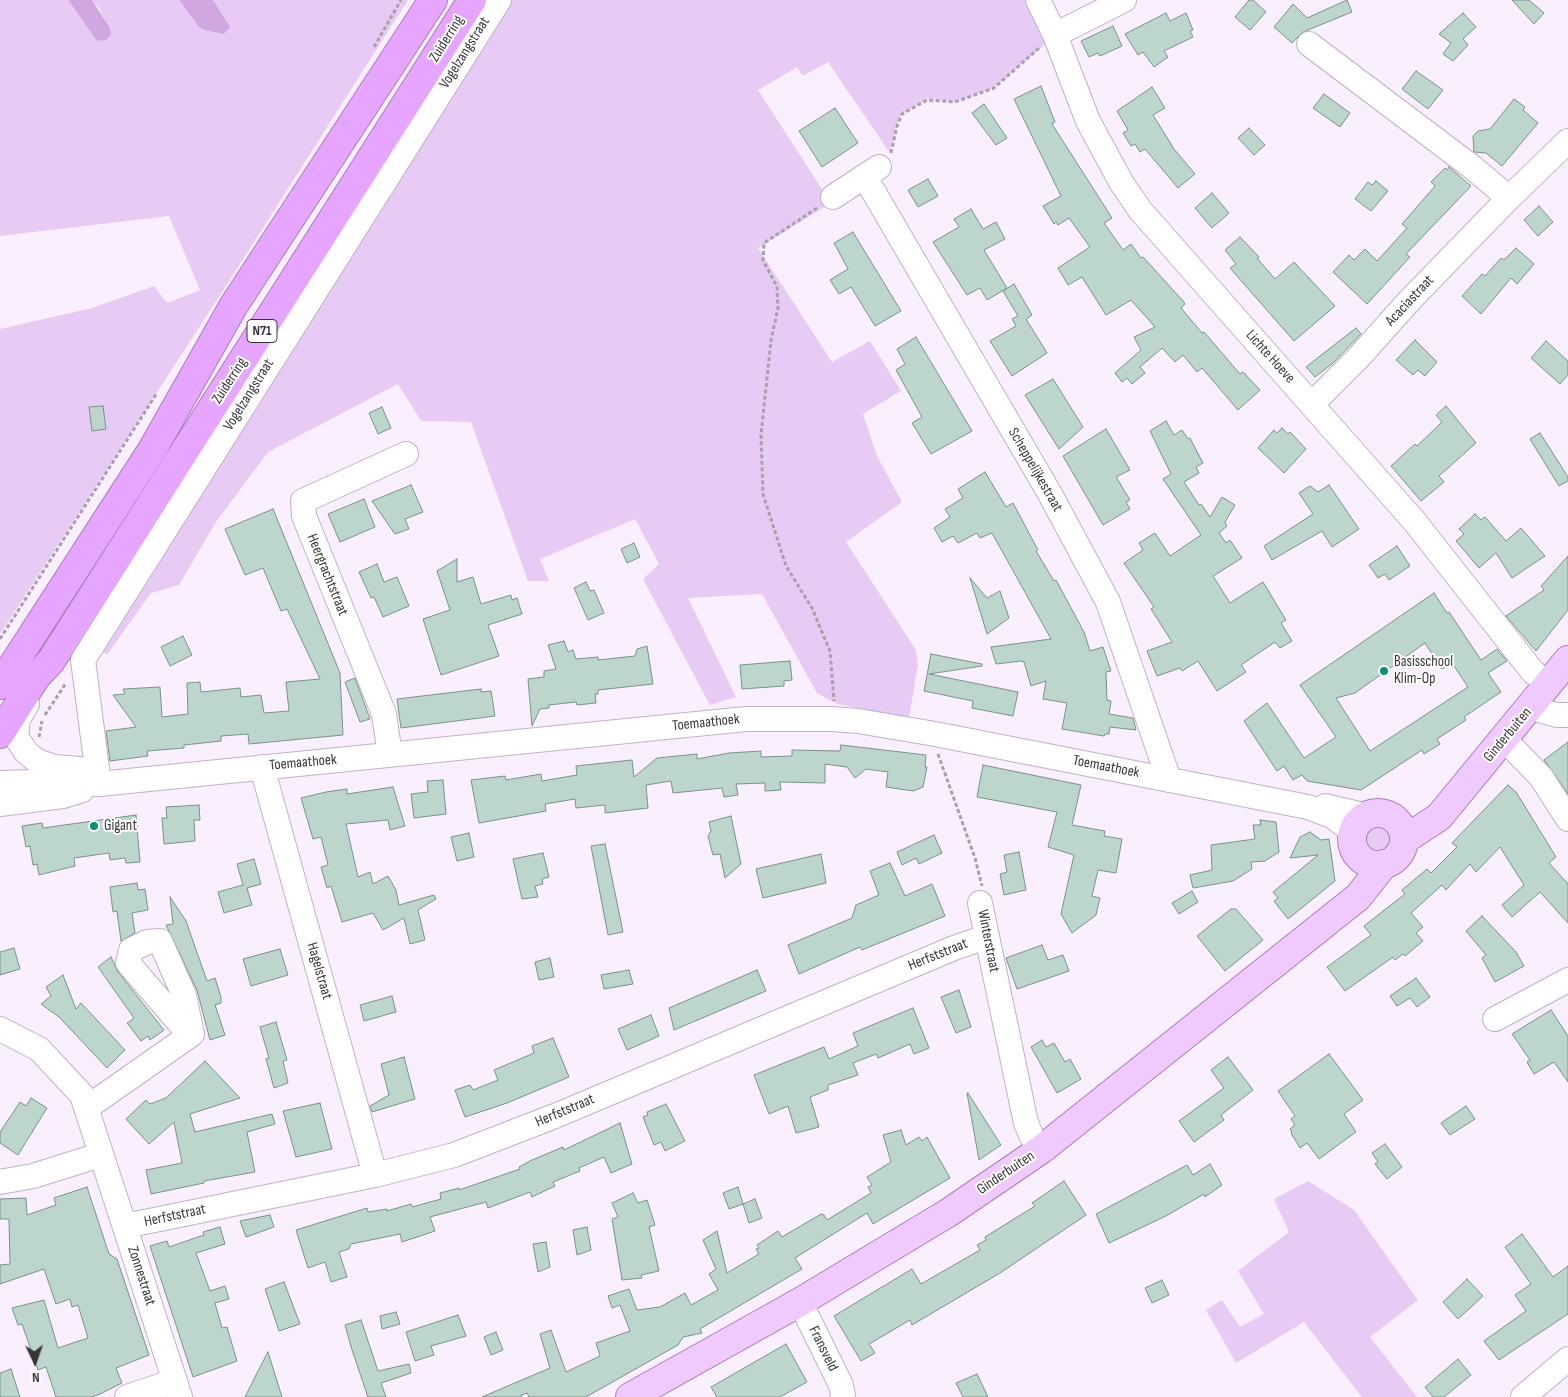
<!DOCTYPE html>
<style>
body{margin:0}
#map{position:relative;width:1568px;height:1397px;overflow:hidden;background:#f9effe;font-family:"Sofia Sans Condensed",sans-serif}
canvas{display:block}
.north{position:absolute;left:10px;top:1337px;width:50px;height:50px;-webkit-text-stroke:4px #fff;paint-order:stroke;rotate:177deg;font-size:14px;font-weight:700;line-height:20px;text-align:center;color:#39343b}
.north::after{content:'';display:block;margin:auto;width:18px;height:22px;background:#39343b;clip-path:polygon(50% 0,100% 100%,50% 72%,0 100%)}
</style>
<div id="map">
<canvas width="1568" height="1397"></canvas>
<div class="north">N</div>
</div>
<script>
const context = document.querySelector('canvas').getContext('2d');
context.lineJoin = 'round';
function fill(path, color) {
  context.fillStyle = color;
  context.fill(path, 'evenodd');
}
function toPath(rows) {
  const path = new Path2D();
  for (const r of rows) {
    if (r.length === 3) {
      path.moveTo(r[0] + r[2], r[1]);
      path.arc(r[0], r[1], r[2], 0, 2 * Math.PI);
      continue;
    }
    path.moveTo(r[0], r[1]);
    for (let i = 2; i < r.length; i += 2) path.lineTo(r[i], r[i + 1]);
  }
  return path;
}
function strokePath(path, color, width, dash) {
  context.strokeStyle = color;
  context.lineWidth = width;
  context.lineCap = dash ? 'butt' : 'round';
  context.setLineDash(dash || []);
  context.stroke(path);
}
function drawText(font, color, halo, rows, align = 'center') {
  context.font = font + ' "Sofia Sans Condensed",sans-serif';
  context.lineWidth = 4;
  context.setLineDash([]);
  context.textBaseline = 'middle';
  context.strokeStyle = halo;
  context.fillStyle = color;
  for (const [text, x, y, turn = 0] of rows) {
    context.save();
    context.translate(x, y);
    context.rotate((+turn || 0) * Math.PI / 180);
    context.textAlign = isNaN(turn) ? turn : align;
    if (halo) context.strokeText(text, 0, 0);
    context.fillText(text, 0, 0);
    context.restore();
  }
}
fill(toPath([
 [0,0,68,0,97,41,106,40,111,35,100,9,92,0,179,0,199,27,224,34,229,27,213,0,408,0,224,289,0,634,0,329,92,308,154,286,167,303,200,290,169,216,0,236],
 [509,0,1027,0,1046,43,993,88,955,101,927,99,901,114,896,126,890,153,828,62,803,76,797,67,758,90,831,203,758,248,832,362,870,341,901,391,863,414,877,456,902,502,846,542,916,650,918,665,909,718,837,704,817,693,762,594,688,598,736,697,710,705,643,579,659,564,635,519,540,559,549,581,528,581,471,422,421,421,398,384,268,452,216,522,179,585,151,593,107,655,99,649],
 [1378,839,15],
 [1308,1181,1354,1210,1418,1300,1370,1337,1417,1397,1362,1397,1304,1322,1236,1363,1206,1310,1222,1300,1240,1327,1264,1314,1238,1271,1289,1232,1274,1199]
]), '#e8cbf4');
fill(toPath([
 [68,0,92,0,110,28,111,35,106,40,97,41],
 [179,0,213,0,230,27,224,34,204,30,199,27]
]), '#d1a7e2');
const building = toPath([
 [1249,0,1253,0,1266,12,1250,30,1235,17,1249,0],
 [1347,0,1352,12,1303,32,1292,43,1274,27,1293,4,1307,18,1347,0],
 [1512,0,1529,0,1544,13,1534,24,1512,0],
 [1166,13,1170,21,1186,13,1193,30,1190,31,1193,37,1164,51,1168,57,1154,67,1143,52,1138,55,1125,34,1166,13],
 [1463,13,1476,27,1463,39,1468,45,1453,61,1443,54,1451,43,1439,34,1463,13],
 [1113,26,1122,46,1100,56,1098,53,1089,57,1081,41,1113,26],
 [1416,71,1443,90,1428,109,1402,89,1416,71],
 [1041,86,1055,122,1052,124,1112,218,1104,223,1123,250,1131,244,1141,258,1143,257,1184,302,1185,304,1181,308,1202,333,1204,332,1240,374,1243,372,1260,390,1238,410,1202,368,1197,372,1183,355,1175,362,1162,348,1140,367,1145,373,1132,384,1127,378,1122,382,1115,373,1141,350,1134,337,1155,327,1131,300,1106,315,1082,277,1068,285,1058,268,1090,247,1069,218,1058,225,1056,222,1054,224,1043,206,1061,196,1014,99,1041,86],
 [1152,87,1165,108,1153,115,1174,149,1195,174,1178,188,1145,149,1140,152,1135,144,1131,146,1123,133,1128,130,1117,111,1152,87],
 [1324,94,1350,113,1340,127,1313,108,1324,94],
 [1514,99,1525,107,1523,110,1538,123,1502,166,1486,153,1474,152,1473,136,1478,131,1490,129,1514,99],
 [984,104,1007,138,996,145,972,113,984,104],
 [835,108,858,143,822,167,799,131,835,108],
 [1249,128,1265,145,1254,155,1238,138,1249,128],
 [1449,167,1471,186,1406,254,1410,257,1367,304,1333,272,1349,255,1354,260,1365,249,1377,261,1407,228,1402,224,1435,186,1431,182,1445,168,1447,170,1449,167],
 [928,179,938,196,918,207,908,190,928,179],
 [1376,181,1388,191,1371,211,1355,199,1368,182,1372,185,1376,181],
 [1212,193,1229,213,1212,228,1195,208,1212,193],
 [1539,206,1553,222,1538,236,1524,220,1539,206],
 [971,209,983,229,996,222,1005,239,984,250,1007,288,987,300,980,288,967,295,933,242,959,227,954,219,971,209],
 [853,232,901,311,875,326,851,287,839,294,830,280,848,269,834,243,853,232],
 [1240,237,1259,257,1257,258,1275,279,1294,262,1335,306,1294,341,1230,268,1236,264,1225,250,1240,237],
 [1516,248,1534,264,1517,284,1511,278,1481,314,1462,296,1482,274,1485,276,1501,258,1504,260,1516,248],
 [1014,284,1032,315,1026,319,1047,353,1012,376,990,341,1016,326,1012,319,1018,316,1003,291,1014,284],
 [1356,328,1361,334,1332,364,1315,377,1306,367,1356,328],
 [916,337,972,431,931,454,912,423,922,417,896,370,905,364,897,349,916,337],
 [1415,340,1437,362,1425,376,1418,370,1413,375,1396,360,1415,340],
 [1546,341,1568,361,1568,375,1560,384,1531,358,1546,341],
 [1053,379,1083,427,1059,449,1025,395,1053,379],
 [103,406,106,429,92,431,89,407,103,406],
 [1446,406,1476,443,1439,476,1444,482,1421,501,1391,466,1415,444,1417,446,1442,422,1436,415,1446,406],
 [382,407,391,428,378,434,369,413,382,407],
 [1166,421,1174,435,1182,430,1188,439,1190,438,1203,463,1196,467,1199,473,1184,482,1199,505,1201,504,1210,517,1222,497,1235,505,1225,522,1227,526,1219,533,1226,543,1230,540,1242,558,1213,576,1230,603,1263,582,1286,620,1281,623,1292,641,1280,648,1275,642,1241,665,1246,672,1217,691,1198,661,1182,671,1180,668,1157,676,1147,651,1172,642,1151,609,1154,607,1124,563,1143,550,1139,543,1155,533,1170,556,1201,535,1163,479,1171,474,1150,431,1166,421],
 [1282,428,1288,434,1290,432,1306,449,1284,473,1258,448,1274,430,1277,433,1282,428],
 [1106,429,1130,470,1116,477,1130,500,1126,502,1130,509,1103,525,1063,456,1106,429],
 [1540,433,1568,477,1568,481,1559,486,1530,439,1540,433],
 [985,472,1006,507,1013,503,1038,550,1036,551,1054,581,1056,580,1084,632,1090,651,1103,647,1111,671,1106,672,1107,700,1111,701,1109,714,1133,718,1136,730,1110,727,1109,734,1105,734,1104,736,1062,729,1067,703,1043,699,1046,681,1031,686,1024,662,1021,661,996,664,991,647,1051,639,992,533,980,538,977,533,958,543,953,536,942,542,934,528,950,517,945,509,963,498,958,489,985,472],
 [411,485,423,512,405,519,409,529,395,534,372,501,411,485],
 [1329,485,1359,529,1332,547,1322,531,1272,560,1264,546,1313,514,1299,493,1310,486,1318,492,1329,485],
 [364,499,375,527,340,542,328,514,364,499],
 [273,509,340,673,343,735,249,744,248,734,221,736,221,741,184,745,184,748,147,751,148,756,110,761,106,731,136,727,113,695,125,694,123,689,160,687,162,717,188,714,187,683,200,682,201,692,240,688,241,697,261,695,264,713,289,711,286,682,320,679,287,609,281,611,263,568,245,575,225,529,273,509],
 [1475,514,1481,520,1485,517,1506,541,1521,528,1545,556,1512,578,1496,553,1479,568,1456,541,1464,534,1459,529,1475,514],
 [634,543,640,557,627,563,621,549,634,543],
 [1397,546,1410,566,1389,580,1385,574,1378,578,1369,565,1397,546],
 [1568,556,1568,610,1536,651,1506,616,1544,590,1541,586,1568,556],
 [457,559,457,582,473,577,481,604,511,595,512,600,517,598,522,614,488,625,499,656,441,675,423,619,450,610,437,571,457,559],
 [377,564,384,582,397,577,409,606,383,617,374,597,371,598,359,572,377,564],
 [970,578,987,598,1000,591,1009,618,987,634,970,578],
 [586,582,590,591,594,590,604,613,588,620,574,588,586,582],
 [1434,593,1447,613,1449,612,1481,660,1497,649,1507,661,1488,673,1501,692,1464,717,1466,720,1437,739,1440,744,1424,754,1422,750,1361,790,1307,781,1302,775,1293,780,1284,766,1277,771,1244,721,1267,703,1304,758,1336,737,1300,685,1434,593],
 [1425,643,1442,669,1450,664,1452,668,1454,666,1468,687,1370,751,1336,698,1355,693,1425,643],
 [183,636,192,655,170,666,161,647,183,636],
 [564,641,568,652,573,650,576,659,598,657,598,660,635,656,637,649,647,646,653,684,598,690,598,694,595,694,596,703,577,705,576,702,549,705,549,708,540,709,532,726,528,679,544,677,544,671,556,669,548,645,564,641],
 [931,654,982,664,982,666,929,674,1018,692,1013,716,972,708,973,701,924,691,931,654],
 [790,661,792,680,784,681,784,686,742,689,740,665,790,661],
 [355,678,370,719,360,722,345,682,355,678],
 [481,689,481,692,491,691,495,716,401,728,397,699,481,689],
 [1568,742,1568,794,1544,760,1568,742],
 [841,745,926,755,925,767,927,767,923,787,913,791,886,787,888,772,866,769,855,778,847,767,825,764,825,783,780,782,781,790,765,791,765,783,736,784,738,795,724,797,722,788,673,793,671,781,646,785,648,808,605,813,605,805,576,808,575,799,545,804,546,811,479,823,471,780,505,776,506,780,541,774,542,781,577,775,576,766,632,760,634,777,657,758,697,754,697,759,729,753,761,751,761,757,792,756,792,750,840,751,841,745],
 [983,765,1081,785,1072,825,1105,831,1104,836,1122,839,1116,873,1098,870,1092,896,1100,898,1096,915,1072,933,1061,914,1074,855,1048,847,1057,812,977,797,983,765],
 [443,780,446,814,414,818,411,794,428,792,427,781,443,780],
 [1508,785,1516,792,1556,857,1549,863,1568,884,1568,923,1540,892,1512,917,1502,905,1524,885,1500,847,1476,872,1470,864,1446,890,1442,885,1411,913,1423,927,1416,933,1423,941,1405,956,1403,954,1395,960,1393,957,1345,991,1327,967,1371,935,1364,926,1405,894,1402,890,1427,869,1431,873,1457,847,1452,843,1508,785],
 [393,787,405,826,390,830,388,820,346,824,358,877,370,872,373,884,388,876,396,890,399,905,434,895,436,899,418,910,425,940,410,944,404,918,383,930,373,913,342,922,331,886,327,888,321,867,328,865,321,837,313,839,301,798,326,792,347,789,347,794,393,787],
 [199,805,200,820,194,820,195,841,164,844,162,818,167,818,166,807,199,805],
 [136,815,140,862,126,863,125,858,110,860,109,853,74,858,75,866,39,875,37,864,33,865,30,846,26,847,22,826,42,823,43,828,136,815],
 [731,816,741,864,725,878,720,854,713,855,708,836,711,831,709,822,731,816],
 [1260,820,1276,822,1279,852,1265,861,1251,862,1252,869,1233,881,1193,888,1190,875,1212,870,1211,845,1255,839,1253,825,1261,825,1260,820],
 [1310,832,1321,840,1329,839,1335,881,1288,919,1274,901,1278,898,1273,892,1318,855,1290,858,1300,837,1310,832],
 [469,833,474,857,457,861,451,837,469,833],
 [934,835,942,853,919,864,916,858,902,865,897,852,934,835],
 [605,844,623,932,608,935,591,846,605,844],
 [1019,852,1026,890,1004,895,1000,874,1007,872,1004,855,1019,852],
 [543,853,549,877,542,879,543,884,535,886,538,897,522,899,513,859,543,853],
 [821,854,826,883,763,898,756,869,821,854],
 [254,859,261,884,247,888,252,905,224,913,218,892,243,885,237,864,254,859],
 [890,863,905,896,932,884,945,916,862,950,860,947,799,974,788,945,852,918,856,905,879,895,870,871,890,863],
 [137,883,138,890,145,889,148,910,132,913,135,933,121,941,117,911,113,912,110,887,137,883],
 [1192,891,1198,902,1179,914,1172,903,1192,891],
 [170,897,186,921,207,981,215,978,221,997,221,1003,215,1005,225,1035,210,1040,197,990,166,925,173,924,170,897],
 [1231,909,1236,909,1263,940,1225,971,1197,936,1231,909],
 [1482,916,1516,952,1524,966,1495,982,1482,958,1486,955,1466,931,1482,916],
 [1042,945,1048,960,1063,955,1069,971,1017,989,1006,958,1042,945],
 [14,948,20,969,0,975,0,952,14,948],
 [280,949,288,975,251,986,243,959,280,949],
 [111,957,118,972,164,1030,150,1040,148,1036,141,1041,127,1023,134,1018,98,967,111,957],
 [550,958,554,977,539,980,535,962,550,958],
 [629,970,633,984,604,989,601,975,629,970],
 [757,970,766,991,674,1030,669,1008,757,970],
 [63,975,76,1009,81,1003,125,1050,107,1068,59,1017,41,1004,51,996,46,987,63,975],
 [1416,978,1430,997,1417,1007,1410,998,1397,1006,1390,996,1416,978],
 [959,990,971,1027,956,1033,941,997,959,990],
 [392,996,396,1012,364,1021,360,1005,392,996],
 [913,1008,929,1048,914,1054,910,1044,878,1058,876,1054,853,1063,858,1075,828,1085,828,1090,810,1097,819,1127,796,1133,788,1106,769,1114,754,1075,824,1047,829,1059,858,1046,853,1033,913,1008],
 [1551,1010,1568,1036,1568,1082,1554,1062,1534,1074,1527,1062,1530,1060,1512,1034,1551,1010],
 [651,1015,659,1036,627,1050,618,1029,651,1015],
 [276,1022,287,1060,283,1061,288,1083,274,1088,266,1059,269,1058,260,1027,276,1022],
 [553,1038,569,1077,507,1103,465,1117,455,1090,470,1085,473,1090,498,1080,494,1070,534,1053,532,1046,553,1038],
 [1042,1040,1046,1047,1054,1043,1065,1062,1070,1059,1081,1079,1057,1093,1031,1047,1042,1040],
 [1329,1054,1363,1100,1344,1114,1356,1132,1319,1159,1307,1143,1300,1148,1291,1133,1292,1132,1290,1129,1295,1125,1291,1119,1295,1116,1278,1091,1329,1054],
 [404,1057,415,1099,372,1112,370,1106,389,1095,381,1064,404,1057],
 [1228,1057,1253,1090,1221,1115,1224,1120,1194,1142,1179,1121,1224,1088,1211,1070,1228,1057],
 [205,1061,240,1098,190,1114,195,1132,272,1114,275,1124,247,1132,255,1172,204,1181,204,1183,151,1194,146,1170,182,1163,174,1122,149,1144,126,1119,146,1100,150,1104,166,1098,205,1061],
 [968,1093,1001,1145,979,1160,967,1093,968,1093],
 [31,1098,47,1108,18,1155,0,1143,0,1132,20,1102,26,1106,31,1098],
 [320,1103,332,1149,296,1157,283,1111,320,1103],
 [666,1104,685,1141,665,1151,661,1142,654,1145,643,1117,648,1115,647,1112,666,1104],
 [1466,1106,1475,1119,1450,1135,1441,1123,1466,1106],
 [620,1123,632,1164,611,1173,604,1157,579,1168,580,1171,553,1182,555,1186,532,1197,530,1192,488,1208,486,1202,430,1217,435,1231,402,1242,400,1234,351,1244,349,1249,339,1252,347,1277,331,1282,325,1262,308,1268,296,1230,367,1208,368,1212,387,1209,387,1211,411,1204,412,1207,441,1199,440,1193,459,1188,459,1190,520,1169,519,1167,532,1160,563,1147,564,1150,620,1123],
 [901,1130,906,1145,919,1137,922,1141,927,1137,950,1178,873,1224,867,1213,795,1258,802,1269,700,1329,702,1333,683,1337,678,1345,586,1397,529,1397,527,1393,521,1395,522,1397,482,1397,550,1368,540,1334,551,1330,566,1372,600,1356,596,1343,630,1331,620,1305,612,1308,608,1296,629,1289,637,1310,660,1307,685,1293,691,1305,718,1290,709,1274,716,1269,703,1240,717,1231,727,1273,759,1254,756,1249,759,1248,757,1245,778,1231,782,1237,821,1214,824,1215,827,1220,871,1193,868,1187,872,1185,867,1177,891,1162,883,1135,901,1130],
 [1385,1144,1402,1167,1387,1179,1375,1164,1378,1162,1372,1153,1385,1144],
 [1210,1164,1222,1185,1205,1197,1204,1194,1166,1216,1109,1243,1096,1214,1187,1165,1193,1175,1210,1164],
 [1064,1181,1086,1215,1000,1273,912,1325,910,1320,869,1344,875,1353,861,1361,834,1316,912,1269,921,1284,980,1250,977,1245,986,1240,985,1237,1035,1206,1032,1203,1064,1181],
 [87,1187,109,1254,117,1259,149,1355,116,1368,122,1383,100,1394,92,1397,56,1397,46,1367,38,1370,22,1324,18,1325,12,1308,44,1300,58,1348,88,1338,78,1305,72,1307,70,1299,56,1304,44,1269,0,1284,0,1265,10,1264,9,1219,0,1219,0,1199,26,1198,27,1215,56,1205,54,1198,87,1187],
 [738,1187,743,1204,729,1209,723,1193,738,1187],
 [633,1193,638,1203,647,1200,655,1225,649,1227,659,1271,641,1275,642,1278,622,1280,612,1219,618,1217,612,1203,633,1193],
 [755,1199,762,1218,749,1223,743,1204,755,1199],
 [270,1215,274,1227,246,1237,240,1221,270,1215],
 [220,1227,225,1244,196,1253,210,1291,225,1286,229,1299,215,1303,222,1328,227,1327,237,1361,193,1377,150,1246,167,1241,169,1247,204,1235,203,1232,220,1227],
 [587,1227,591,1250,577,1255,573,1230,587,1227],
 [1522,1234,1553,1277,1568,1266,1568,1314,1499,1360,1484,1341,1526,1311,1515,1295,1531,1284,1505,1247,1522,1234],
 [546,1242,550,1267,538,1272,533,1244,546,1242],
 [1467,1279,1483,1296,1458,1319,1443,1302,1467,1279],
 [1162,1280,1169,1295,1152,1303,1145,1288,1162,1280],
 [284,1282,300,1324,279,1331,265,1289,284,1282],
 [396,1312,400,1324,382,1329,380,1316,396,1312],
 [458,1315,466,1336,431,1346,434,1355,415,1361,406,1332,458,1315],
 [361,1320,378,1371,409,1364,411,1373,381,1383,386,1397,368,1397,352,1350,345,1325,361,1320],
 [496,1332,503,1350,491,1355,484,1337,496,1332],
 [786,1344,807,1382,780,1397,717,1397,711,1387,786,1344],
 [268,1352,282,1397,245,1397,259,1369,268,1352],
 [1458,1359,1471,1375,1444,1397,1433,1397,1425,1387,1458,1359],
 [11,1369,20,1397,0,1397,0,1373,11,1369],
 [977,1374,988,1397,963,1397,956,1383,977,1374]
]);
fill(building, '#bcd5cd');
strokePath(building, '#7a928b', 1);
const minor = toPath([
 [1038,0,1055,35,1088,121,1121,182,1140,210,1415,522,1533,672,1549,684],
 [1055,35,1124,0],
 [1309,44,1472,167,1509,198],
 [865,177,1050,494,1108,602,1169,780],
 [833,197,879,167],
 [1312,404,1359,357,1409,301,1509,198,1568,141],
 [27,704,18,719,16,737,26,752,37,761,54,767,80,769],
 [1531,708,1557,715,1568,715],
 [1504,739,1541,777,1568,819],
 [390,755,384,714,304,516,303,501,406,454],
 [262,767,375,1175],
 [0,783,63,781,99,784,746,719,833,719,858,721,935,734,1308,807,1332,816,1353,832],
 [99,784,83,660,499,0],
 [0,804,63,796,82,790],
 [1325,806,1367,816],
 [980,903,1026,1123,1032,1137,1042,1149],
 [1495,1019,1568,980],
 [0,1029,39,1049,82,1095,180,1397],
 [88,1107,192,1034,184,995,160,941,147,942,131,950,128,963,182,1026,192,1034],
 [0,1182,33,1176,100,1155],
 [125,1226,375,1175,454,1155,555,1116,954,948,986,937],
 [800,1302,841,1385,843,1397],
 [127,1397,175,1381],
 [1523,1397,1568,1359]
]);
const major = toPath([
 [1378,839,26],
 [1404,840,1439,817,1568,660],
 [630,1397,800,1302,948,1213,1042,1149,1358,897,1384,864]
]);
const highway = toPath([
 [0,685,152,450,234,305,433,0],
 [0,734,36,677,51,661,472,0]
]);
strokePath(minor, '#bfb2c4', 26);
strokePath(major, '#a97eba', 30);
strokePath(highway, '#a97eba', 30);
strokePath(toPath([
 [374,47,401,0],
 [891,153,897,126,902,114,927,100,955,102,994,88,1039,48],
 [817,208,764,243,763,260,777,287,778,308,771,340,761,435,763,494,786,566,812,608,830,651,834,701],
 [0,639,157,393],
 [45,715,66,683],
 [39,737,42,721],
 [938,754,975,858,982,886]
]), '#a8a0ac', 3, [4, 2.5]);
strokePath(minor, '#fff', 24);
strokePath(major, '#f0caff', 28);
strokePath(highway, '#e6a6ff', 28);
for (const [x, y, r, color] of [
 [1384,671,5,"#099078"],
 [94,826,5,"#099078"]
]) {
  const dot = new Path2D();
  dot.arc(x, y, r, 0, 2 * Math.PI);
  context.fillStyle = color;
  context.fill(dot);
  strokePath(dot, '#fff', 2);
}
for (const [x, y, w] of [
 [262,331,30]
]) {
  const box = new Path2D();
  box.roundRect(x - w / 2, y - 11.5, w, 23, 4);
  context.fillStyle = '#fff';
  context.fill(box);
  strokePath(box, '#39343b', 1);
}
drawText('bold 14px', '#39343b', null, [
 ["N71",262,331]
]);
drawText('15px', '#39343b', '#fff', [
 ["Zuiderring",447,39,-58],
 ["Vogelzangstraat",465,53,-58],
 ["Acaciastraat",1410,301,-47],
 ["Lichte Hoeve",1270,357,48],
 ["Zuiderring",230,381,-57],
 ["Vogelzangstraat",249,395,-58],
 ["Scheppelijkestraat",1035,470,60],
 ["Heergrachtstraat",327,575,68],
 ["Toemaathoek",706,723,-6],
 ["Ginderbuiten",1508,735,-50],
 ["Toemaathoek",303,763,-5],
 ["Toemaathoek",1106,767,11],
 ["Winterstraat",988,941,79],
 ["Herfststraat",938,955,-22],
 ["Hagelstraat",319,971,74],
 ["Herfststraat",565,1111,-23],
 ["Ginderbuiten",1006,1173,-34],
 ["Herfststraat",175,1216,-12],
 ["Zonnestraat",141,1276,72],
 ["Fransveld",823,1349,64]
]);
drawText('15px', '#39343b', '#fff', [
 ["Basisschool",1394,662],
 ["Klim-Op",1394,679],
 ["Gigant",104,826]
], 'left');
</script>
